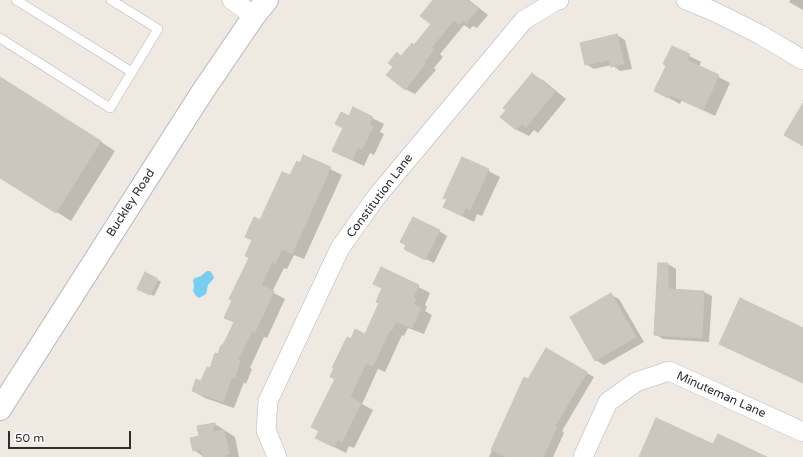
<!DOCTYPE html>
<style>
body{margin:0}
#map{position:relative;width:803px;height:457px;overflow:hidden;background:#efe9e1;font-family:"Varela Round",sans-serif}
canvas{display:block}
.scale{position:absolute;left:8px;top:431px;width:123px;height:18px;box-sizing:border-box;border:2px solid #2e2e2e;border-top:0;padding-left:5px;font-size:12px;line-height:14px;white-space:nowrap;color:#2e2e2e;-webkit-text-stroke:3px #fff;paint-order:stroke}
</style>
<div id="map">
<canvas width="803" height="457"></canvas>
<div class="scale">50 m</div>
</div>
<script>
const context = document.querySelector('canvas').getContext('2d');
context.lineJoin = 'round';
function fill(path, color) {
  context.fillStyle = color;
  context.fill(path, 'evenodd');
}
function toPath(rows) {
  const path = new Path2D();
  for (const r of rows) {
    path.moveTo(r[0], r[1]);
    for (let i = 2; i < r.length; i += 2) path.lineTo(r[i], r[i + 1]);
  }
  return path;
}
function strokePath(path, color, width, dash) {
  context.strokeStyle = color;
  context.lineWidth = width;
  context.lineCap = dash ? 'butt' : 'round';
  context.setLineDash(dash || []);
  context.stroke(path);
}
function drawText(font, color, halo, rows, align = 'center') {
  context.font = font + ' "Varela Round",sans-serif';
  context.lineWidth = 3.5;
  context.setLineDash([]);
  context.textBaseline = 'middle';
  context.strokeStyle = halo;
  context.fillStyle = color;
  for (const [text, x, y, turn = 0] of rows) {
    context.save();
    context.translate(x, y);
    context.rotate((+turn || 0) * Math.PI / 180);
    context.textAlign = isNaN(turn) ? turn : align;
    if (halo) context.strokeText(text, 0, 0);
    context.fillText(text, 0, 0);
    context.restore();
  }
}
fill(toPath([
 [207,271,210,271,213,275,214,278,208,285,206,294,199,298,196,296,193,291,194,286,193,280,195,278,201,276]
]), '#75cff0');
fill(toPath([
 [435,0,469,0,488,15,477,28,473,26,470,29,464,25,440,54,443,57,434,68,436,70,415,94,405,89,394,67,397,53,402,57,414,46,432,24],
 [790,0,803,0,803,10,789,2],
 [617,35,625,40,632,69,620,71,612,65,594,69,586,64],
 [672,47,701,62,699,67,730,83,715,116,682,100,680,104,667,97,668,65],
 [532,74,544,81,566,99,538,133,534,130,529,136,517,130,502,117],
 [0,77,115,151,71,221,0,176],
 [349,118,372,118,384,124,380,132,384,134,374,155,370,153,364,166,345,157,344,128],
 [304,156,342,175,304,259,294,255,287,269,284,268,272,292,285,299,267,338,264,337,250,368,252,369,246,384,244,382,234,408,205,398,193,391,202,382,211,369,235,323,225,317,250,258,261,222,300,164],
 [463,158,500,177,482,216,477,214,474,222,444,207],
 [439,231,447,236,434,263,413,253],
 [659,264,668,264,676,269,676,290,704,292,712,296,709,342,663,339,655,334],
 [381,268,430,293,425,305,427,307,425,311,432,315,424,334,408,328,404,336,402,335,385,372,378,369,362,404,373,410,354,448,349,446,346,453,316,438,320,431,336,379,351,341,366,335,381,303,383,289],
 [158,280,161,282,154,296,138,288],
 [611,295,619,299,644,342,604,365,596,360],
 [546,350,594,377,562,431,564,433,553,457,489,457,525,379,528,380],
 [215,424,235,437,239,457,204,457,194,450,200,437,198,427]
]), '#0003');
const building = toPath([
 [433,0,467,0,478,9,466,23,463,20,459,24,454,20,431,48,434,50,424,62,426,63,405,90,386,75,393,67,388,63,397,52,401,56,412,43,414,45,431,24,420,16,433,0],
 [617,34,624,64,611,67,609,60,585,65,580,43,617,34],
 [672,46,690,54,687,60,719,75,703,110,670,95,668,98,654,91,666,66,663,64,672,46],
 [532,73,555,92,526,127,522,124,516,130,500,117,506,110,503,108,532,73],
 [0,77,101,141,56,213,0,178,0,77],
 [803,103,803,146,784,135,803,103],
 [353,107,373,117,369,125,373,127,362,149,358,147,352,160,332,151,343,128,335,124,341,112,349,116,353,107],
 [303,155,331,167,292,254,282,249,275,264,272,262,261,285,274,291,255,332,252,331,238,360,240,361,235,378,232,377,223,402,192,391,196,379,201,381,207,367,210,368,215,353,218,354,221,345,223,345,234,322,224,318,232,300,229,299,249,258,245,256,252,240,245,237,254,217,260,220,282,172,290,175,297,161,300,163,303,155],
 [462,157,489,169,470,210,465,208,462,216,443,207,447,199,443,198,462,157],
 [413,217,440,230,425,260,404,249,406,245,400,242,413,217],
 [658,263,668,263,668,289,704,291,702,338,654,335,658,263],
 [381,267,419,285,413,298,416,299,413,304,421,308,412,328,396,322,392,330,390,330,373,366,366,363,350,397,361,403,342,442,337,440,334,447,315,438,319,431,311,427,335,379,330,377,334,368,332,368,347,337,351,339,355,329,365,334,379,303,376,302,382,288,373,284,381,267],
 [145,272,158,279,150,295,137,289,145,272],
 [611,293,636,337,595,361,570,317,611,293],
 [740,298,803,328,803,383,719,344,740,298],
 [546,348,587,372,555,426,557,427,543,457,507,457,491,450,524,377,528,379,546,348],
 [656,418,713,444,718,434,767,457,639,457,656,418],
 [215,423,212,432,224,430,229,454,225,455,225,457,203,457,201,449,193,451,190,438,199,436,197,426,215,423]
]);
fill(building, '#cbc7bf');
strokePath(building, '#cbc5ba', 1);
const lane = toPath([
 [16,0,132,72],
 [0,38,110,108,158,29,111,0]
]);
const street = toPath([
 [232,0,254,16],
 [686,0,713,11,761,35,803,60],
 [277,457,266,430,268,401,340,248,377,196,524,20,554,2,559,0],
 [583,457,608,402,636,382,669,371,803,432]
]);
const secondary = toPath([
 [0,409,201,94,254,16,267,0]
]);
strokePath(lane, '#b4b7c1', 10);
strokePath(street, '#b4b7c1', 20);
strokePath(secondary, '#b4b7c1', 24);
strokePath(lane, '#fff', 9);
strokePath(street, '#fff', 19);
strokePath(secondary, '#fff', 22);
drawText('12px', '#2e2e2e', '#fff', [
 ["Constitution Lane",380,196,-53],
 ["Buckley Road",131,203,-57],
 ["Minuteman Lane",721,395,24]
]);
</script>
